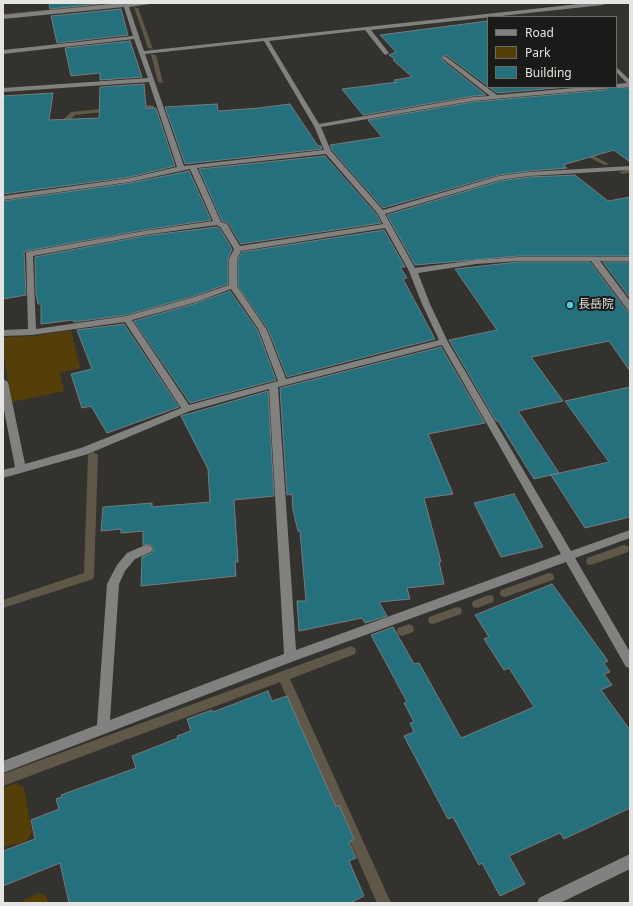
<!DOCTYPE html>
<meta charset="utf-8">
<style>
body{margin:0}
#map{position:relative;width:633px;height:906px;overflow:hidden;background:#33322f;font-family:"Noto Sans",sans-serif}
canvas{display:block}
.frame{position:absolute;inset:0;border:4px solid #e5e4e2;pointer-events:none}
.legend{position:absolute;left:487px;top:16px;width:130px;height:72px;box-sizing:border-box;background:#1a1a18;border:1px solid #6b6b69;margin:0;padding:5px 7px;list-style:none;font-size:12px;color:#e5e4e2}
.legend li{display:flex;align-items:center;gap:8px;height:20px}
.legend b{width:20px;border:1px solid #6b6b69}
</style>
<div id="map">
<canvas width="633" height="906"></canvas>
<div class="frame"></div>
<ul class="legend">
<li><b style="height:5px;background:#81817f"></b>Road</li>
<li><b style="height:11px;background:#553f09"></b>Park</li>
<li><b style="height:11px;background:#24707c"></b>Building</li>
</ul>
</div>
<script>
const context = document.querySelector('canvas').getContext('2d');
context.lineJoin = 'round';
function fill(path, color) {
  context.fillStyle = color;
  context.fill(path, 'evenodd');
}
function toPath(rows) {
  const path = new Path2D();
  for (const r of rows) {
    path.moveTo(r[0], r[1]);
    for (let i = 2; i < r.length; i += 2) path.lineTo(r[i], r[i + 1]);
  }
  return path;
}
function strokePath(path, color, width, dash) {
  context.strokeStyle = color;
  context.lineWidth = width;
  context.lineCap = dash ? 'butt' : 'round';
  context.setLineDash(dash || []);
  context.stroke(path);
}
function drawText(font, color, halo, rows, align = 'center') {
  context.font = font + ' "Noto Sans","Noto Sans JP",sans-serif';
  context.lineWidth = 4;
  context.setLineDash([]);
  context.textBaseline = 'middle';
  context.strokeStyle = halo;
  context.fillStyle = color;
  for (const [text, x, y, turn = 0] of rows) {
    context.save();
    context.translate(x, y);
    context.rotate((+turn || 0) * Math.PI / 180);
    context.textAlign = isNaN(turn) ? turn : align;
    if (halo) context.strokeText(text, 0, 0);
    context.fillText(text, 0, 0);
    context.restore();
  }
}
fill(toPath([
 [71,330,80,368,60,373,64,391,12,402,3,351,3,337,35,336],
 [17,783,24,788,32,832,26,842,3,847,3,788],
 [39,893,46,896,48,903,21,903,25,899]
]), '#553f09');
fill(toPath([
 [116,3,116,5,114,5,3,16,3,14,116,3],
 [134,7,138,8,153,49,148,48,134,7],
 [151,54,156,55,163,83,158,82,151,54],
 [152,105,154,106,154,108,135,110,132,108,135,106,152,105],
 [110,108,112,109,112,111,75,115,70,120,65,131,60,130,64,119,71,112,110,108],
 [579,150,583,150,609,164,604,165,579,152,579,150],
 [630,169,630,173,622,174,619,172,630,169],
 [93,452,98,455,94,576,93,579,3,608,3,600,84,573,88,455,93,452],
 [624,545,628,546,629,549,628,552,591,565,587,564,586,561,587,558,624,545],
 [549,573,553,574,554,577,553,580,505,597,501,596,500,593,501,590,549,573],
 [489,595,493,596,494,599,493,602,477,608,473,607,472,604,473,601,489,595],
 [457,607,461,608,462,611,461,614,433,624,429,623,428,620,429,617,457,607],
 [409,624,413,626,414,629,413,632,402,636,398,634,397,631,398,628,409,624],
 [351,646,355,648,356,651,355,654,290,679,391,903,377,903,280,682,3,786,3,774,351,646]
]), '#5f5849');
const building = toPath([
 [49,3,107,3,50,9,49,3],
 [121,9,128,35,57,43,51,16,121,9],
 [488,21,488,86,446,55,442,57,442,60,486,95,473,96,363,115,342,89,397,82,394,80,412,77,393,60,395,59,389,55,396,52,380,35,488,21],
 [130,41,142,77,100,80,100,73,71,76,65,48,130,41],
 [144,84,146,108,156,108,175,166,130,177,3,194,3,96,53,93,49,120,99,118,100,87,144,84],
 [489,87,568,87,497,93,489,87],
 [609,87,630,88,630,162,614,150,563,165,567,168,529,171,499,175,383,208,332,150,330,145,382,137,368,120,473,102,605,90,609,87],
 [217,104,218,111,259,108,290,104,318,146,321,146,322,149,185,164,165,107,217,104],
 [325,156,377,215,381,223,241,244,228,223,222,221,199,169,325,156],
 [189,171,211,220,144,230,26,251,24,252,26,295,3,299,3,201,130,183,189,171],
 [575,175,608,201,630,197,630,256,518,256,415,265,387,215,500,181,529,177,575,175],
 [217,227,220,229,232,249,228,259,228,284,191,297,126,315,74,322,73,320,41,324,41,304,38,304,36,294,35,257,144,236,217,227],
 [384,230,405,267,400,267,407,278,403,279,435,339,287,377,268,329,238,286,238,259,242,252,384,230],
 [518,262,590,262,626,310,630,311,630,371,609,341,531,357,563,401,518,411,559,473,534,479,498,421,496,421,449,340,497,330,455,269,518,262],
 [603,262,630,262,630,298,603,262],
 [230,291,258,331,276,380,190,403,134,321,197,303,230,291],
 [124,324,179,407,107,433,91,406,82,408,71,374,92,369,77,330,124,324],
 [441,347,485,423,428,434,453,494,424,498,441,562,439,562,444,584,407,588,410,599,379,602,387,616,365,623,362,618,299,631,297,601,306,601,300,531,298,531,293,510,292,494,287,495,280,388,441,347],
 [630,387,630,517,585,528,551,475,609,462,565,401,630,387],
 [268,391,274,496,234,500,238,562,235,562,236,576,141,586,142,557,152,553,154,548,151,545,143,545,143,531,121,533,121,529,101,531,103,507,152,503,152,507,210,502,208,469,181,416,268,391],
 [514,494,543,547,501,557,474,503,514,494],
 [552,584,608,661,604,663,610,672,604,674,612,685,601,690,630,730,630,808,564,839,560,833,509,856,525,884,500,896,482,863,479,865,453,817,448,819,404,736,414,732,410,723,414,722,404,703,407,702,371,635,393,627,414,664,419,663,461,738,534,707,509,668,504,670,484,639,489,637,475,615,552,584],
 [268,691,272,701,287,696,336,807,339,805,354,839,349,842,356,858,349,861,364,896,350,903,69,903,60,863,3,886,3,851,35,839,31,820,59,809,56,799,62,797,61,795,136,768,132,756,178,738,177,736,191,731,187,719,212,710,213,712,268,691]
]);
fill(building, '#24707c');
strokePath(building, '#787c7d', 1);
fill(toPath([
 [122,3,157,3,129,7,144,51,588,3,606,3,603,5,371,30,389,53,386,55,384,54,365,30,269,41,319,124,473,97,490,96,443,59,443,57,445,56,497,95,585,87,608,87,605,89,473,101,321,127,331,151,383,210,499,176,529,172,630,166,630,170,529,176,500,180,385,214,415,268,476,260,518,257,630,257,630,261,600,261,630,301,630,310,627,309,591,261,518,261,476,264,418,273,430,304,448,342,571,551,630,530,630,538,575,558,630,652,630,668,626,667,566,562,294,661,3,773,3,761,97,725,107,584,117,565,127,553,143,546,147,545,151,546,153,549,151,552,135,559,125,571,119,584,110,720,284,654,269,389,190,411,88,454,3,478,3,470,15,467,3,405,3,379,8,382,25,464,81,448,181,408,125,322,32,335,3,336,3,330,28,329,26,252,144,231,213,221,190,169,130,182,3,200,3,196,130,178,177,167,149,82,3,92,3,88,148,78,134,39,3,54,3,50,133,36,124,7,3,19,3,15,122,3],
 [264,41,314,126,324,150,184,166,145,54,264,41],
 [326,154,378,214,383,224,240,246,227,224,221,222,197,168,326,154],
 [217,225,221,228,234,249,229,259,229,285,191,298,126,316,36,329,33,256,144,235,217,225],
 [385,228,409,271,422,304,439,340,286,379,267,330,237,286,237,259,241,251,385,228],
 [231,289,259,330,278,381,189,405,132,320,197,302,231,289],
 [442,345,561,554,296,650,278,387,442,345],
 [616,67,630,80,630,87,614,87,616,87,616,84,627,83,616,72,616,67],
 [630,854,630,869,560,903,537,903,539,898,630,854]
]), '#81817f');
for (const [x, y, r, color] of [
 [570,305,4,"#54cadd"]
]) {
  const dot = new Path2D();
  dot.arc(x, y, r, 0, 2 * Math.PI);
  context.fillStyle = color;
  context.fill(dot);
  strokePath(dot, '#1a1a18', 1.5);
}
drawText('12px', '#e5e4e2', '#1a1a18', [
 ["長岳院",578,305]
], 'left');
</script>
